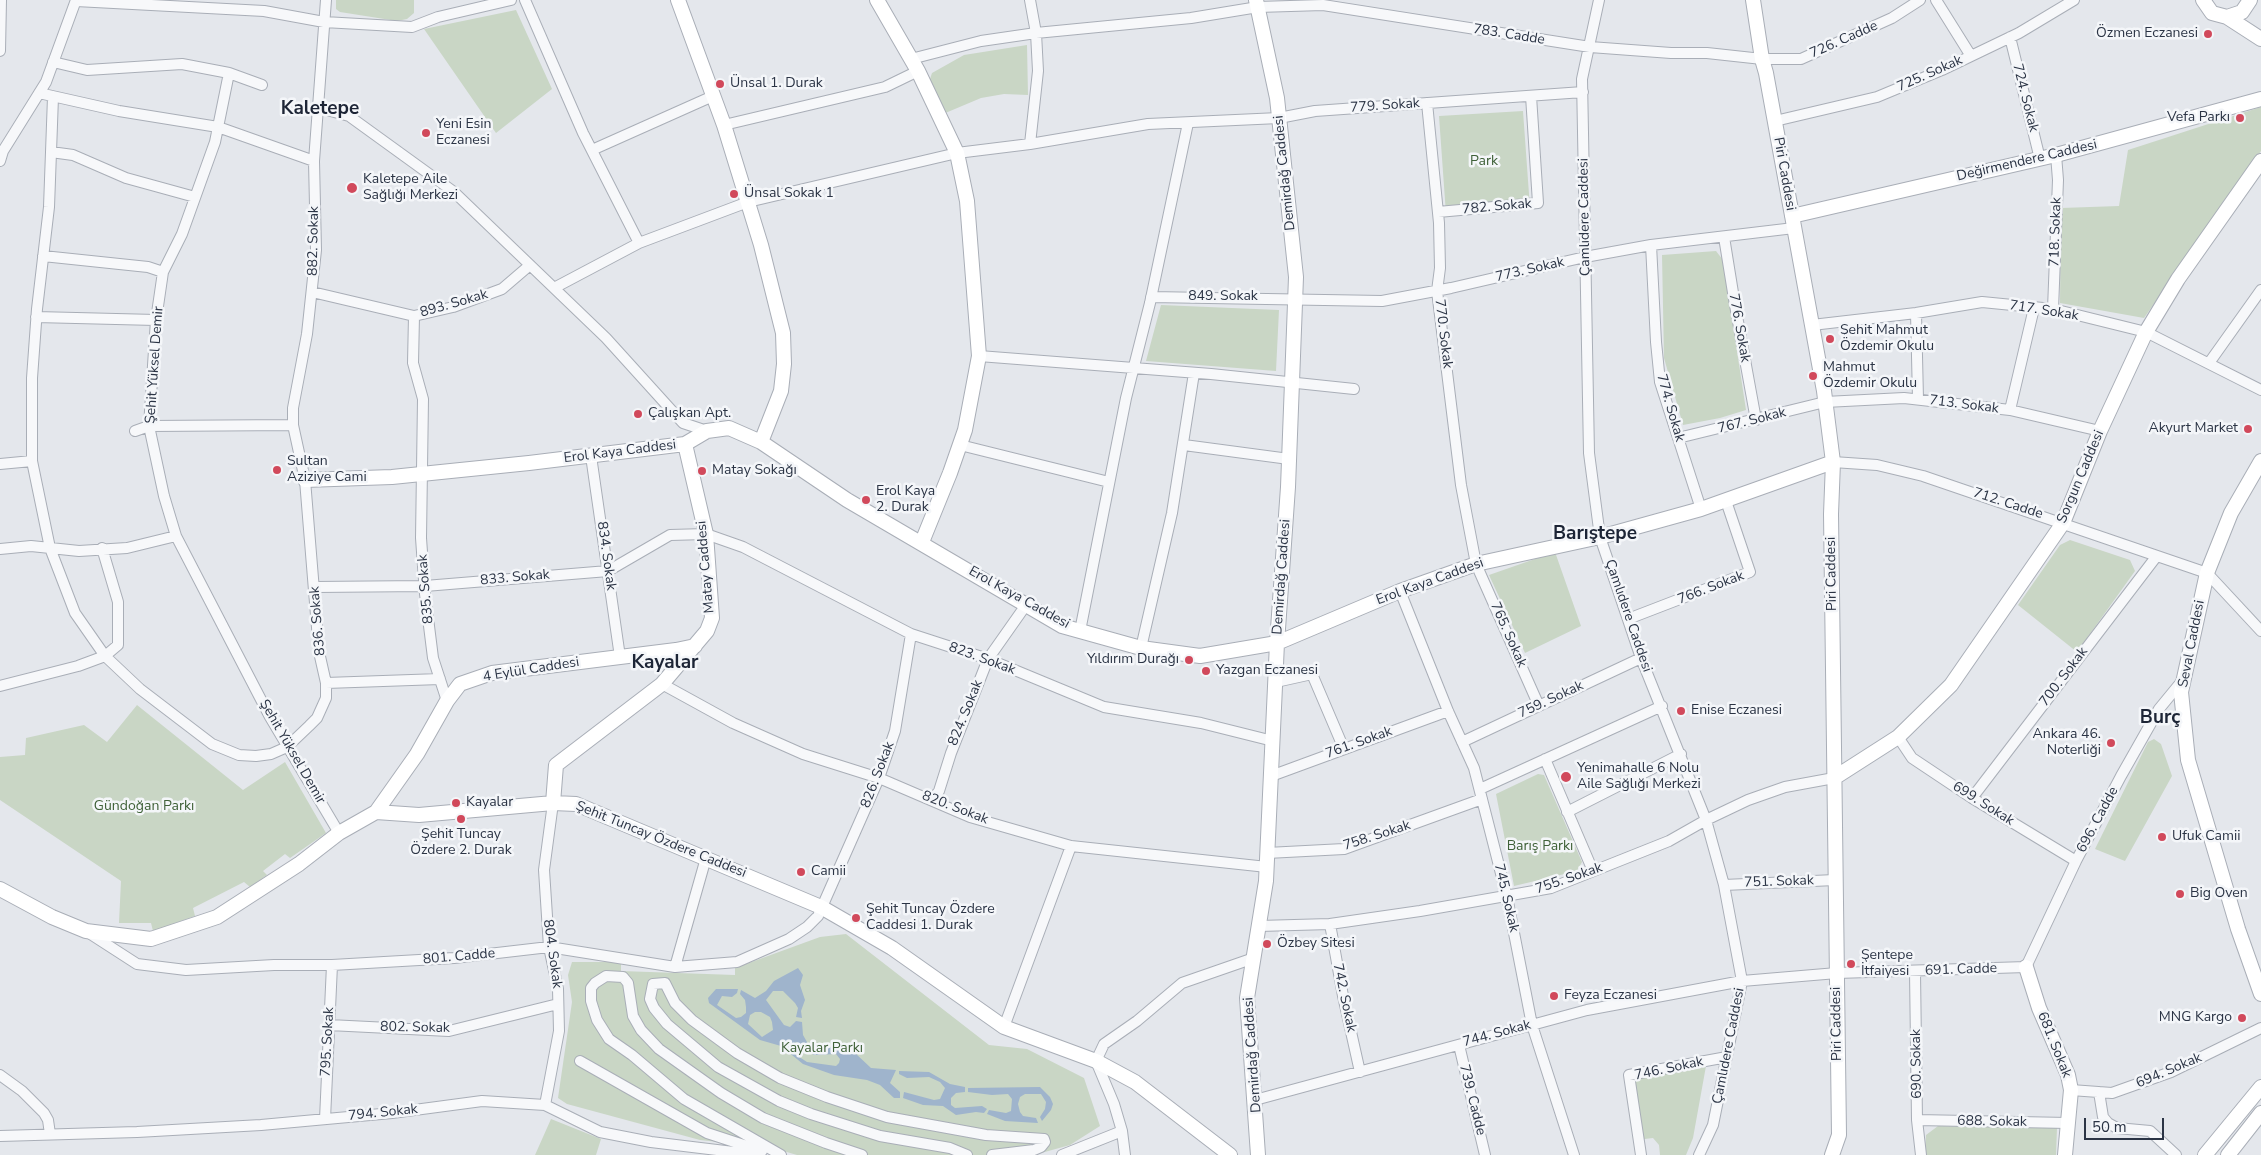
<!DOCTYPE html>
<meta charset="utf-8">
<style>
body{margin:0}
#map{position:relative;width:2261px;height:1155px;overflow:hidden;background:#e4e7ec;font-family:"Nunito Sans",sans-serif}
canvas{display:block}
.scale{position:absolute;left:2084px;top:1118px;width:80px;height:22px;box-sizing:border-box;border:2px solid #2b3445;border-top:0;padding-left:6px;font-size:15px;line-height:18px;white-space:nowrap;color:#2b3445;-webkit-text-stroke:4px #f4f6f9;paint-order:stroke}
</style>
<div id="map">
<canvas width="2261" height="1155"></canvas>
<div class="scale">50 m</div>
</div>
<script>
const context = document.querySelector('canvas').getContext('2d');
context.lineJoin = 'round';
function fill(path, color) {
  context.fillStyle = color;
  context.fill(path, 'evenodd');
}
function toPath(rows) {
  const path = new Path2D();
  for (const r of rows) {
    path.moveTo(r[0], r[1]);
    for (let i = 2; i < r.length; i += 2) path.lineTo(r[i], r[i + 1]);
  }
  return path;
}
function strokePath(path, color, width, dash) {
  context.strokeStyle = color;
  context.lineWidth = width;
  context.lineCap = dash ? 'butt' : 'round';
  context.setLineDash(dash || []);
  context.stroke(path);
}
function drawText(font, color, halo, rows, align = 'center') {
  context.font = font + ' "Nunito Sans",sans-serif';
  context.lineWidth = 5;
  context.setLineDash([]);
  context.textBaseline = 'middle';
  context.strokeStyle = halo;
  context.fillStyle = color;
  for (const [text, x, y, turn = 0] of rows) {
    context.save();
    context.translate(x, y);
    context.rotate((+turn || 0) * Math.PI / 180);
    context.textAlign = isNaN(turn) ? turn : align;
    if (halo) context.strokeText(text, 0, 0);
    context.fillText(text, 0, 0);
    context.restore();
  }
}
fill(toPath([
 [336,0,414,0,414,13,407,19,397,21,340,12,336,9],
 [516,10,552,89,496,133,424,29],
 [1027,45,1028,95,1004,94,981,98,943,114,928,85,932,73,964,55],
 [2261,107,2261,151,2144,318,2060,303,2061,208,2119,206,2128,150],
 [1523,111,1530,208,1446,214,1439,116],
 [1716,251,1723,260,1746,410,1720,418,1683,425,1664,358,1662,255],
 [1161,305,1279,310,1276,371,1146,361],
 [2070,540,2130,560,2135,571,2077,652,2018,605,2060,545],
 [1555,552,1581,626,1525,653,1489,575],
 [137,705,243,790,285,762,326,833,290,858,285,854,263,871,267,875,250,887,244,882,193,908,195,916,153,931,151,923,119,923,121,881,0,800,0,757,25,755,26,738,84,725,107,742],
 [2154,739,2161,744,2172,776,2125,861,2095,849,2148,742],
 [1538,774,1544,775,1582,862,1577,871,1514,886,1496,794],
 [846,934,989,1045,1027,1049,1084,1078,1100,1126,1070,1145,1034,1155,797,1155,773,1148,700,1140,567,1104,558,1098,572,1002,568,975,572,962,621,962,621,971,735,975,735,968,820,937],
 [1706,1066,1693,1138,1686,1155,1660,1155,1659,1145,1653,1138,1636,1140,1627,1080],
 [551,1119,601,1139,596,1155,535,1155],
 [1938,1126,2057,1128,2056,1155,1925,1155,1926,1135]
]), '#c9d6c5');
fill(toPath([
 [798,968,803,975,800,985,805,1000,801,1011,802,1018,796,1017,798,1008,795,1003,783,991,773,991,766,1000,784,1025,790,1027,796,1021,802,1022,803,1035,807,1042,805,1046,796,1042,791,1045,793,1053,807,1062,836,1066,839,1063,840,1059,836,1054,814,1055,811,1053,808,1048,811,1043,848,1050,855,1053,871,1068,896,1070,890,1083,900,1092,900,1098,894,1098,880,1085,867,1080,834,1075,803,1064,781,1046,760,1040,709,1003,708,998,716,989,738,989,737,993,732,997,722,996,717,1005,736,1018,741,1017,746,1013,746,1007,745,1000,740,994,741,990,755,998,766,991,774,981],
 [755,1012,761,1012,770,1017,772,1022,773,1030,762,1037,748,1024,750,1015],
 [899,1071,929,1072,950,1084,965,1087,965,1092,956,1093,951,1098,951,1105,955,1108,982,1106,987,1109,984,1113,976,1112,956,1115,943,1106,923,1105,903,1098,904,1092,934,1100,940,1099,945,1088,940,1082,929,1077,907,1078,899,1074],
 [1040,1087,1050,1097,1053,1104,1051,1110,1042,1121,1040,1117,1045,1109,1046,1102,1041,1094,1025,1094,1020,1097,1018,1104,1020,1112,1023,1116,1036,1118,1038,1123,1005,1121,987,1114,989,1110,1006,1113,1011,1111,1012,1099,1008,1094,992,1095,968,1092,968,1088]
]), '#9fb4cc');
const street = toPath([
 [525,0,583,133,639,243],
 [1030,0,1036,33,1038,71,1030,144],
 [1599,0,1582,79,1589,453,1600,537,1641,658,1706,820,1724,885,1742,981,1713,1125,1699,1155],
 [1936,0,1971,56],
 [76,1,264,11,324,22,412,27,438,17,511,0],
 [2010,37,2040,159],
 [0,51,1,0],
 [911,59,981,41,1036,33,1191,18,1258,7,1323,5,1590,47,1671,53,1707,53,1762,59,1801,59,1892,18,1920,0],
 [53,62,87,70,182,64,229,73,262,85],
 [229,73,215,142,182,234,163,272,156,320,149,426,164,496,176,536,270,717,339,833],
 [39,93,119,111,218,127,314,161],
 [53,97,49,207,37,309,32,378,32,461,50,548,75,613,105,656,140,689,212,744,239,755,256,756,271,754,287,747,309,726,317,718,326,698,326,683,319,652,305,480,293,425,293,408,307,334,316,250,314,161,326,0],
 [1427,103,1439,223,1440,268,1437,291,1461,485,1476,564,1539,706],
 [316,107,349,116,454,192,606,338,683,423,707,431],
 [1775,121,1877,97,1942,70,2019,33,2074,0],
 [724,125,885,87,918,71],
 [592,150,713,96],
 [51,152,73,155,126,178,195,197],
 [0,161,3,151,46,82,76,0],
 [1438,212,1538,203,1531,96],
 [1724,237,1735,305,1756,420],
 [1651,245,1656,342,1660,382,1701,509],
 [43,256,148,267,163,272],
 [554,288,639,243,748,202,957,153,1030,144,1148,124,1279,118,1315,111,1583,92],
 [312,292,414,316,453,307,502,289,530,265],
 [1151,297,1382,301,1451,288,1585,257,1651,245,1794,228],
 [2053,309,2058,180,2056,155],
 [1916,313,1918,399],
 [414,316,413,363,423,399,421,538,425,594,433,658,447,701],
 [36,317,156,320],
 [1812,325,1916,313,1982,302,2053,309,2146,332,2261,390],
 [979,356,1211,374,1354,389],
 [2209,363,2261,290],
 [2010,410,2034,308],
 [135,431,149,426,293,425],
 [1678,438,1825,402,1904,398,2010,410,2100,431],
 [960,445,1109,482],
 [1184,445,1289,459],
 [591,456,620,657],
 [1833,462,1877,465,1923,476,2207,573,2261,631],
 [0,464,32,461],
 [0,549,31,546,79,551,127,548,176,536],
 [315,587,425,586,608,571,670,535,706,534,743,547,911,634,988,659,1104,707,1201,723,1273,741],
 [1400,591,1448,711,1474,768,1507,897,1532,1025,1574,1155],
 [1628,619,1750,572,1726,501],
 [1080,631,1126,398,1150,303,1188,123],
 [1141,648,1172,513,1194,373],
 [1276,682,1312,674,1344,749],
 [326,683,440,679],
 [662,684,733,723,803,754,879,778,970,817,1071,846,1267,867],
 [0,686,78,666,105,656,118,645,118,602,102,548],
 [1898,737,1912,758,1972,798,2076,861],
 [1462,742,1641,658],
 [1545,759,1593,871],
 [1271,776,1448,711],
 [1480,789,1662,706],
 [1972,798,2156,557],
 [932,800,939,791,951,753,988,659,1026,605],
 [1567,812,1681,754],
 [1267,853,1344,849,1482,799],
 [1724,885,1835,880],
 [1330,924,1343,996,1360,1072],
 [1259,926,1330,924,1420,911,1551,888,1669,841,1706,820,1748,800,1785,787,1834,778],
 [89,933,137,964,186,970,274,965,332,965,454,958,549,947,675,967,737,962,789,939,807,927,818,916,879,778,895,731,911,634],
 [675,967,706,858],
 [1915,972,1917,1120,1921,1155],
 [329,1025,449,1031,558,1004],
 [1004,1027,1071,846],
 [1459,1045,1485,1155],
 [580,1061,707,1133,762,1151],
 [0,1075,22,1091,44,1113,48,1120,50,1134],
 [2071,1090,2112,1093,2171,1072,2261,1028],
 [2099,1092,2103,1117,2108,1123,2117,1128,2150,1131,2176,1155],
 [1255,1100,1587,1010,1742,981,1837,973,2026,967,2076,861,2121,776,2159,709,2182,681],
 [545,1105,559,1031,558,989,549,947,544,870,553,803],
 [325,1119,332,965],
 [1917,1120,2068,1123],
 [0,1136,137,1132,261,1125,392,1113,482,1101,545,1105,600,1132,651,1142,758,1155],
 [781,1155,684,1099,632,1055,609,1039,597,1020,591,1001,591,988,595,983,606,976,623,977,628,983,633,1016,641,1030,659,1049,721,1093,763,1118,826,1143,862,1155],
 [967,1155,950,1148,880,1136,811,1114,779,1101,718,1067,667,1024,654,1008,650,999,653,984,665,983,675,1003,692,1020,737,1053,780,1078,827,1097,887,1117,986,1135,1044,1139,1045,1142,1041,1147,1034,1150,992,1155],
 [1062,1155,1122,1131],
 [1125,1155,1122,1131,1114,1104,1096,1061,1104,1044,1137,1021,1182,983,1254,958],
 [1641,1155,1629,1075,1727,1057]
]);
const secondary = toPath([
 [678,0,724,125,761,245,783,333,784,364,781,391,761,442],
 [877,0,918,71,957,153,967,201,979,356,965,430,950,473,922,542],
 [1256,0,1277,98,1296,277,1288,487,1277,643,1266,881,1247,998,1258,1155],
 [1753,0,1762,59,1766,73,1824,391,1833,462,1831,514,1839,1135,1832,1155],
 [2203,0,2212,13,2227,17,2242,12,2250,0],
 [2227,17,2261,39],
 [1792,216,2056,155,2261,99],
 [2261,461,2231,513,2207,573,2181,692,2188,760,2238,929,2261,994],
 [305,480,392,477,529,463,685,444,707,431,729,428,761,442,847,500,1062,626,1141,648,1200,656,1277,643,1400,591,1476,564,1600,537,1701,509,1833,462],
 [1834,778,1898,737,1951,685,2063,523,2100,431,2146,332,2178,279,2261,161],
 [553,803,556,765,662,684,707,631,712,618,706,534,685,444],
 [376,812,417,754,447,701,460,684,492,673,676,650,695,646],
 [0,889,52,917,86,931,151,939,217,917,299,864,339,833,376,812,419,815,553,803,576,804,821,907,892,948,1004,1027,1096,1061,1135,1082,1230,1155],
 [2026,967,2039,1008,2068,1075,2071,1090,2065,1155],
 [2205,1155,2261,1087],
 [2228,1155,2261,1113]
]);
strokePath(street, '#a9aeb7', 12);
strokePath(secondary, '#a9aeb7', 16);
strokePath(street, '#f7f8fa', 10);
strokePath(secondary, '#fff', 14);
for (const [x, y, r, color] of [
 [2208,34,5,"#d1495b"],
 [720,84,5,"#d1495b"],
 [2240,118,5,"#d1495b"],
 [426,133,5,"#d1495b"],
 [352,188,6,"#d1495b"],
 [734,194,5,"#d1495b"],
 [1830,339,5,"#d1495b"],
 [1813,376,5,"#d1495b"],
 [638,414,5,"#d1495b"],
 [2248,429,5,"#d1495b"],
 [277,470,5,"#d1495b"],
 [702,471,5,"#d1495b"],
 [866,500,5,"#d1495b"],
 [1189,660,5,"#d1495b"],
 [1206,671,5,"#d1495b"],
 [1681,711,5,"#d1495b"],
 [2111,743,5,"#d1495b"],
 [1566,777,6,"#d1495b"],
 [456,803,5,"#d1495b"],
 [461,819,5,"#d1495b"],
 [2162,837,5,"#d1495b"],
 [801,872,5,"#d1495b"],
 [2180,894,5,"#d1495b"],
 [856,918,5,"#d1495b"],
 [1267,944,5,"#d1495b"],
 [1851,964,5,"#d1495b"],
 [1554,996,5,"#d1495b"],
 [2242,1018,5,"#d1495b"]
]) {
  const dot = new Path2D();
  dot.arc(x, y, r, 0, 2 * Math.PI);
  context.fillStyle = color;
  context.fill(dot);
  strokePath(dot, '#f4f6f9', 2);
}
drawText('14px', '#2b3445', '#f4f6f9', [
 ["Özmen Eczanesi",2198,34,"right"],
 ["Ünsal 1. Durak",730,84],
 ["Vefa Parkı",2230,118,"right"],
 ["Yeni Esin",436,125],
 ["Eczanesi",436,141],
 ["Kaletepe Aile",363,180],
 ["Sağlığı Merkezi",363,196],
 ["Ünsal Sokak 1",744,194],
 ["Şehit Mahmut",1840,331],
 ["Özdemir Okulu",1840,347],
 ["Mahmut",1823,368],
 ["Özdemir Okulu",1823,384],
 ["Çalışkan Apt.",648,414],
 ["Akyurt Market",2238,429,"right"],
 ["Sultan",287,462],
 ["Aziziye Cami",287,478],
 ["Matay Sokağı",712,471],
 ["Erol Kaya",876,492],
 ["2. Durak",876,508],
 ["Yıldırım Durağı",1179,660,"right"],
 ["Yazgan Eczanesi",1216,671],
 ["Enise Eczanesi",1691,711],
 ["Ankara 46.",2101,735,"right"],
 ["Noterliği",2101,751,"right"],
 ["Yenimahalle 6 Nolu",1577,769],
 ["Aile Sağlığı Merkezi",1577,785],
 ["Kayalar",466,803],
 ["Şehit Tuncay",461,835,"center"],
 ["Özdere 2. Durak",461,851,"center"],
 ["Ufuk Camii",2172,837],
 ["Camii",811,872],
 ["Big Oven",2190,894],
 ["Şehit Tuncay Özdere",866,910],
 ["Caddesi 1. Durak",866,926],
 ["Özbey Sitesi",1277,944],
 ["Şentepe",1861,956],
 ["İtfaiyesi",1861,972],
 ["Feyza Eczanesi",1564,996],
 ["MNG Kargo",2232,1018,"right"]
], 'left');
drawText('14px', '#2b3445', '#f4f6f9', [
 ["783. Cadde",1509,35,9],
 ["726. Cadde",1844,40,-24],
 ["725. Sokak",1930,74,-24],
 ["724. Sokak",2025,98,76],
 ["779. Sokak",1385,106,-4],
 ["Değirmendere Caddesi",2027,161,-13],
 ["Demirdağ Caddesi",1285,173,-96],
 ["Piri Caddesi",1784,174,80],
 ["782. Sokak",1497,207,-5],
 ["Çamlıdere Caddesi",1585,217,-91],
 ["718. Sokak",2056,232,-88],
 ["882. Sokak",314,241,-89],
 ["773. Sokak",1530,270,-13],
 ["849. Sokak",1223,297],
 ["893. Sokak",454,304,-16],
 ["717. Sokak",2044,311,9],
 ["776. Sokak",1739,328,80],
 ["770. Sokak",1443,334,83],
 ["Şehit Yüksel Demir",155,365,-86],
 ["713. Sokak",1964,405,7],
 ["774. Sokak",1670,408,74],
 ["767. Sokak",1752,421,-14],
 ["Erol Kaya Caddesi",620,452,-7],
 ["Sorgun Caddesi",2081,477,-67],
 ["712. Cadde",2008,504,18],
 ["834. Sokak",606,556,82],
 ["Matay Caddesi",706,567,-95],
 ["Piri Caddesi",1832,574,-91],
 ["Demirdağ Caddesi",1282,577,-86],
 ["833. Sokak",515,578,-5],
 ["Erol Kaya Caddesi",1430,582,-20],
 ["766. Sokak",1711,588,-21],
 ["835. Sokak",426,589,-95],
 ["Erol Kaya Caddesi",1019,598,29],
 ["Çamlıdere Caddesi",1628,616,71],
 ["836. Sokak",318,621,-95],
 ["765. Sokak",1508,635,66],
 ["Seval Caddesi",2192,644,-79],
 ["823. Sokak",982,659,20],
 ["4 Eylül Caddesi",531,670,-9],
 ["700. Sokak",2064,677,-53],
 ["759. Sokak",1551,700,-25],
 ["824. Sokak",966,713,-68],
 ["761. Sokak",1359,743,-20],
 ["Şehit Yüksel Demir",292,752,60],
 ["826. Sokak",878,775,-69],
 ["699. Sokak",1983,804,32],
 ["820. Sokak",955,808,21],
 ["696. Cadde",2098,820,-62],
 ["758. Sokak",1377,836,-18],
 ["Şehit Tuncay Özdere Caddesi",661,840,22],
 ["755. Sokak",1569,879,-19],
 ["751. Sokak",1779,882,-2],
 ["745. Sokak",1506,898,77],
 ["804. Sokak",552,954,82],
 ["801. Cadde",459,957,-5],
 ["691. Cadde",1961,970,-2],
 ["742. Sokak",1344,998,78],
 ["Piri Caddesi",1837,1024,-91],
 ["802. Sokak",415,1028,1],
 ["744. Sokak",1497,1034,-15],
 ["795. Sokak",328,1042,-87],
 ["681. Sokak",2054,1045,68],
 ["Çamlıdere Caddesi",1729,1046,-79],
 ["Demirdağ Caddesi",1253,1055,-94],
 ["690. Sokak",1917,1064,-91],
 ["746. Sokak",1669,1069,-12],
 ["694. Sokak",2169,1071,-23],
 ["739. Cadde",1472,1100,76],
 ["794. Sokak",383,1113,-6],
 ["688. Sokak",1992,1122,1]
]);
drawText('14px', '#3f6138', '#f4f6f9', [
 ["Park",1484,162],
 ["Gündoğan Parkı",144,807],
 ["Barış Parkı",1540,847],
 ["Kayalar Parkı",822,1049]
]);
drawText('bold 19px', '#1d2536', '#f4f6f9', [
 ["Kaletepe",320,109],
 ["Barıştepe",1595,534],
 ["Kayalar",665,663],
 ["Burç",2160,718]
]);
</script>
